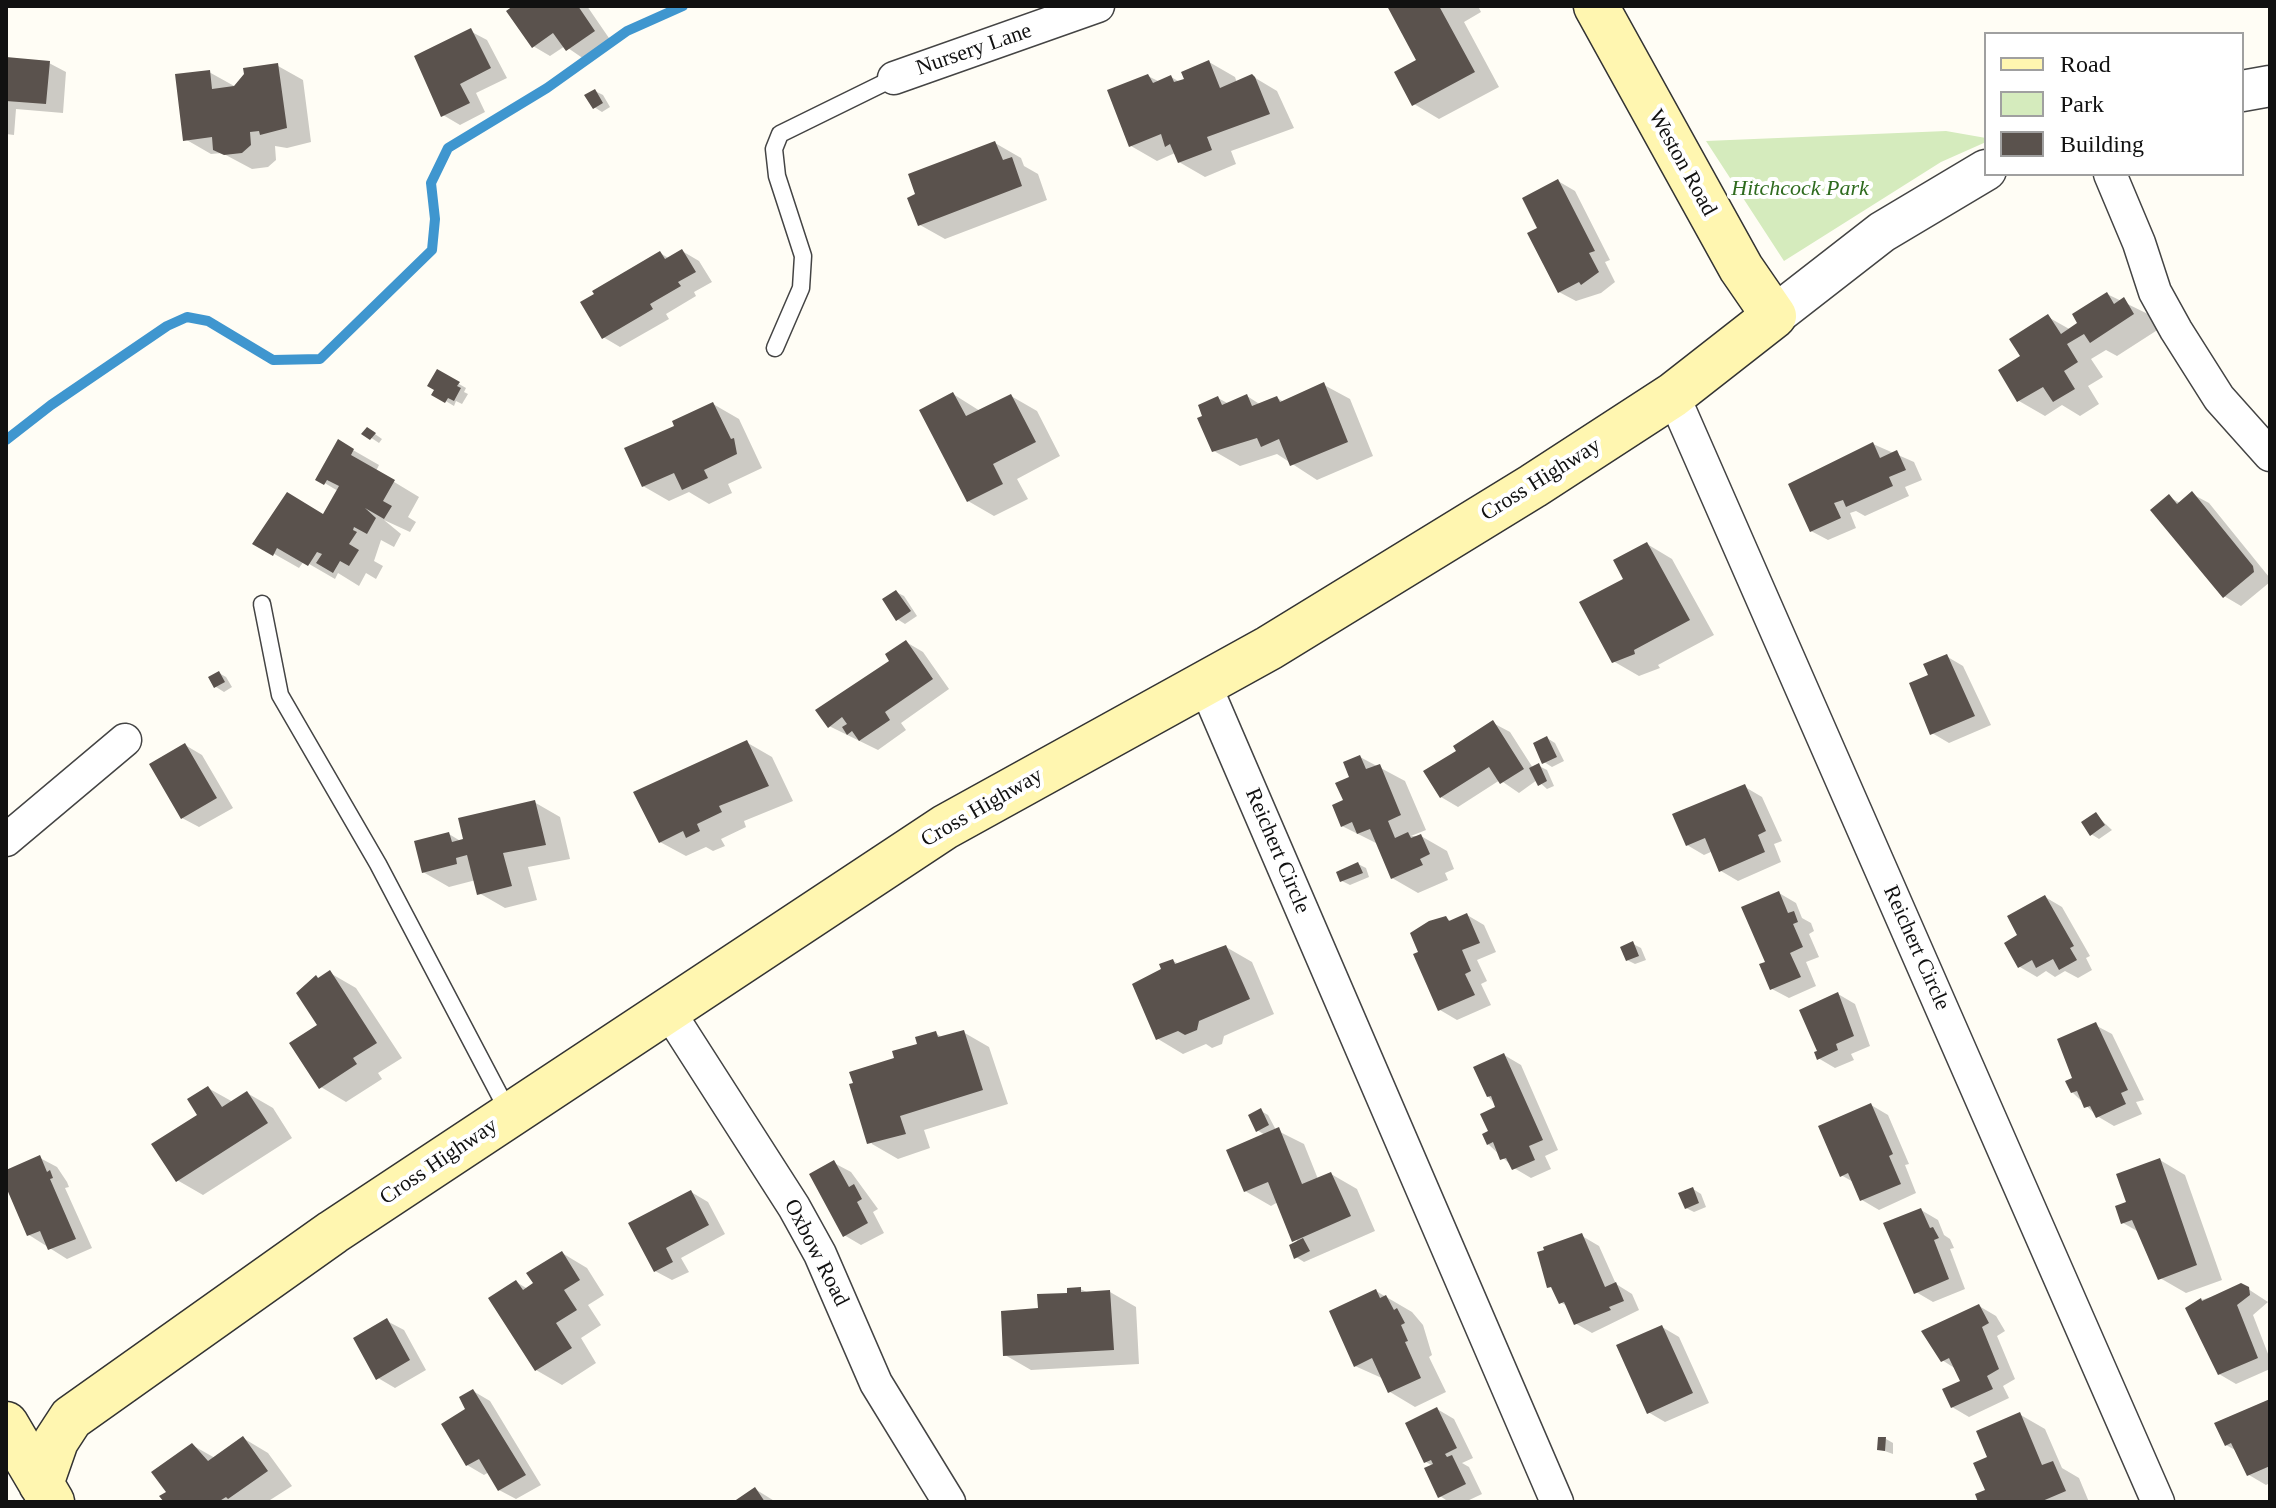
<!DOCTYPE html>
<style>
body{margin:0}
#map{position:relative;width:2276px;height:1508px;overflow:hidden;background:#fffdf5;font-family:"Times New Roman",serif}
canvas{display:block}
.frame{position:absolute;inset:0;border:8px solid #111;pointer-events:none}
.legend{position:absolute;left:1984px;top:32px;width:260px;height:144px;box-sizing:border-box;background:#fff;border:2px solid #a0a0a0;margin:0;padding:10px 14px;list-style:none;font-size:24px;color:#111}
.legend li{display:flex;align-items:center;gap:16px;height:40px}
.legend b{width:40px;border:2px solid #a0a0a0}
</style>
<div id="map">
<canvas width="2276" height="1508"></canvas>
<div class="frame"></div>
<ul class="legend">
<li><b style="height:10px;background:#fff6b0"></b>Road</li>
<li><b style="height:22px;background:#d5ebbd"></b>Park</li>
<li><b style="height:22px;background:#5a524d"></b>Building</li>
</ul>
</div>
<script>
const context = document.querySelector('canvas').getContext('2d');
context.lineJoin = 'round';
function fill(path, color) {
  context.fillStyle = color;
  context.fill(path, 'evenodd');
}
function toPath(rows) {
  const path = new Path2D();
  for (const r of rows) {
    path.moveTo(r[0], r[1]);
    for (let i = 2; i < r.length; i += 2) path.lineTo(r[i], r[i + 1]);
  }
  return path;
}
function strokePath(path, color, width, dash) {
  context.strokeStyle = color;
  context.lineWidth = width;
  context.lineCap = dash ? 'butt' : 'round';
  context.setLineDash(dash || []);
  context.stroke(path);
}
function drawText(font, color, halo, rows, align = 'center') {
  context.font = font + ' "Times New Roman",serif';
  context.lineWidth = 8;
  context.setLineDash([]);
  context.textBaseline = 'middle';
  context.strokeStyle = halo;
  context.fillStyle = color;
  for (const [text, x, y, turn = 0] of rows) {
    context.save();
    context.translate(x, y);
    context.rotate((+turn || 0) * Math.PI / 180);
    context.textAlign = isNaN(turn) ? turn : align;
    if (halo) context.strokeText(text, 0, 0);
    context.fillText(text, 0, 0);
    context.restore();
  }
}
fill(toPath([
 [1946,131,1986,138,1986,142,1941,162,1784,261,1706,141]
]), '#d5ebbd');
fill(toPath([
 [517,6,587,6,611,41,584,59,565,46,550,56,533,46],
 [1392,6,1478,6,1481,12,1464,22,1499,87,1439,119,1414,104,1419,60],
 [470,31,487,40,507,78,476,93,485,112,460,125,443,115],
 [6,59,49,63,66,72,63,113,16,109,14,135,6,134],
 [1209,62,1235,77,1237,83,1252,76,1277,91,1294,128,1231,151,1236,164,1205,177,1179,162,1175,153,1157,161,1131,146,1148,76,1160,82,1171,77,1180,82],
 [278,66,303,80,311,142,287,148,275,146,276,160,268,167,252,169,222,153,211,154,185,139,209,72,236,87],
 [595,91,603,95,610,107,602,112,594,107],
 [995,143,1021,158,1024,166,1038,174,1047,200,945,239,920,225,918,195,910,175],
 [1558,181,1575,191,1610,260,1605,262,1615,282,1601,293,1576,301,1559,292,1540,228],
 [682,251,699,261,712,282,694,292,696,296,666,314,669,319,620,347,603,337,660,253,670,259],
 [2107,294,2150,315,2159,329,2117,356,2106,350,2091,359,2103,377,2088,386,2099,404,2080,416,2062,405,2045,416,2019,401,2000,371,2023,357,2048,317,2071,330],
 [438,372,466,388,464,392,468,394,462,404,456,401,454,406,434,394],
 [1324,385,1350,399,1373,456,1317,480,1277,454,1240,466,1214,451,1218,398,1229,404,1247,396,1261,405,1277,398,1284,402],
 [953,394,980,411,1011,396,1037,411,1060,456,1017,479,1028,499,994,516,968,501],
 [713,404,739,419,762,468,728,484,732,493,709,504,689,492,669,501,643,486,677,427],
 [364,433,375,434,382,439,379,443],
 [339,442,379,465,376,471,419,497,408,517,416,522,410,532,384,520,401,534,394,547,381,540,374,561,383,566,376,579,366,573,359,586,338,573,335,579,304,561,299,568,255,543,324,516,338,491,318,479],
 [1873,444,1914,462,1922,480,1905,487,1909,496,1865,516,1856,511,1850,513,1856,528,1828,540,1811,531],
 [2192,494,2209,503,2269,577,2270,582,2241,606,2224,596,2169,497,2180,503],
 [1647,544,1672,559,1714,635,1658,665,1660,668,1639,676,1613,661,1626,580],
 [896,592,904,596,917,616,905,624,897,619],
 [906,642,923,652,949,689,901,723,906,730,878,750,829,726,892,662],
 [1946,656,1963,666,1991,725,1949,743,1932,733,1930,676],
 [219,673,226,677,232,687,224,692,216,687],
 [1493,723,1510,732,1533,768,1539,766,1547,770,1554,786,1547,789,1537,780,1519,793,1500,780,1458,807,1441,797,1458,752],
 [1547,738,1555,743,1564,761,1552,767,1544,762],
 [746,742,772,757,793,801,744,821,746,827,721,839,725,846,713,851,706,847,686,856,660,842],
 [185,745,202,755,233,808,199,827,182,818],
 [1360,757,1405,781,1426,830,1411,836,1421,836,1447,851,1454,869,1445,873,1448,880,1418,893,1392,878,1378,844,1342,826,1345,801],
 [1745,787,1762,797,1782,841,1774,844,1781,862,1738,881,1721,871,1713,851,1704,855,1687,845],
 [534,802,560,817,570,859,528,867,537,900,505,908,479,893,476,880,449,887,423,872,449,834,462,842],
 [2096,815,2112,830,2099,839,2091,834],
 [1358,864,1366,868,1369,877,1350,885,1342,881],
 [1779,893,1796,903,1802,918,1811,923,1814,931,1809,934,1819,957,1806,962,1816,986,1789,998,1772,989,1768,963],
 [2045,897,2062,907,2090,956,2086,958,2092,970,2078,978,2065,971,2055,977,2046,971,2037,977,2020,967,2020,936],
 [1467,915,1484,925,1496,952,1477,960,1487,981,1481,984,1491,1005,1457,1020,1440,1010,1420,953,1446,918,1452,922],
 [1633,944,1641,948,1646,960,1635,964,1627,960],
 [1226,947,1252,962,1274,1014,1224,1036,1222,1044,1212,1048,1206,1044,1183,1054,1158,1039,1164,970,1173,961,1179,964],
 [330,973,356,988,402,1058,378,1073,382,1079,346,1102,321,1087,319,980],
 [1838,994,1855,1004,1870,1046,1851,1054,1854,1060,1835,1068,1818,1058],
 [2095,1025,2112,1034,2144,1100,2136,1102,2142,1114,2114,1126,2097,1116,2072,1092],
 [963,1032,989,1047,1008,1104,924,1130,930,1148,898,1159,872,1144,851,1085,935,1033,943,1038],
 [1504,1055,1521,1065,1558,1150,1545,1156,1551,1169,1531,1178,1514,1168,1488,1144,1498,1108,1488,1096],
 [208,1088,233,1102,247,1093,273,1108,292,1138,203,1195,177,1180],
 [1871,1105,1888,1115,1909,1164,1905,1165,1916,1193,1879,1210,1862,1200,1855,1183,1841,1175],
 [1261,1111,1268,1115,1276,1130,1304,1144,1318,1179,1331,1174,1357,1189,1375,1231,1304,1262,1296,1257,1298,1243,1278,1202,1271,1206,1245,1191,1265,1135,1257,1130],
 [40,1158,57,1167,67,1182,69,1187,65,1188,92,1248,67,1259,29,1235,6,1182,6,1172],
 [2160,1160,2185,1175,2222,1280,2186,1293,2160,1278,2139,1232,2123,1223,2129,1203],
 [834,1163,851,1172,878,1209,873,1212,884,1233,861,1245,844,1235],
 [1693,1189,1701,1194,1706,1207,1694,1212,1686,1208],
 [691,1192,708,1202,725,1234,681,1258,689,1272,672,1280,655,1271],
 [1921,1210,1938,1220,1944,1235,1950,1239,1954,1248,1950,1249,1965,1289,1933,1302,1916,1292],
 [1582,1236,1599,1246,1616,1284,1632,1294,1639,1310,1592,1333,1575,1323,1569,1307,1560,1302],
 [562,1253,587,1268,604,1295,588,1305,601,1325,581,1338,596,1363,562,1385,536,1370,516,1282,528,1289],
 [2245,1287,2268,1302,2253,1315,2270,1359,2270,1369,2236,1384,2219,1374,2201,1300],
 [1080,1289,1089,1293,1110,1292,1136,1307,1139,1364,1031,1370,1005,1355,1040,1310],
 [1376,1291,1412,1312,1423,1325,1432,1355,1429,1357,1446,1392,1415,1407,1390,1392,1384,1379,1355,1366],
 [1979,1306,1996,1316,2005,1331,1997,1336,2015,1379,2003,1386,2009,1398,1969,1417,1952,1407,1962,1382,1956,1369,1942,1360],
 [387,1321,404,1330,426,1370,395,1388,378,1378],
 [1662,1327,1679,1337,1709,1403,1665,1422,1648,1412],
 [473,1391,490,1401,541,1485,516,1499,499,1490,489,1472,484,1475,467,1465,468,1410],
 [2270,1401,2270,1483,2266,1485,2249,1475,2237,1451,2226,1445],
 [1437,1409,1454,1419,1473,1458,1462,1463,1469,1467,1482,1494,1465,1502,1449,1502,1440,1496,1433,1466,1426,1462],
 [2019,1414,2045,1429,2062,1468,2079,1478,2089,1502,1980,1502,1987,1491,1989,1458],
 [243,1438,268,1453,292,1486,267,1502,166,1502,192,1445,215,1458],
 [1886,1439,1893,1443,1893,1454,1879,1449],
 [755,1489,776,1502,736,1502]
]), '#0003');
strokePath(toPath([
 [6,440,51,405,167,326,187,317,208,321,273,360,320,359,432,250,435,219,431,183,448,148,547,88,627,31,683,6]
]), '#3f96cf', 10);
fill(toPath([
 [513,6,578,6,595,31,566,51,553,33,532,48,506,11],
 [1387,6,1439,6,1475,72,1412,106,1394,72,1416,60],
 [471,28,491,68,460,84,470,103,441,117,414,56],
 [6,57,50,61,46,104,6,101],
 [1209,60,1220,88,1252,74,1255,77,1270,114,1207,137,1212,150,1178,163,1170,144,1165,147,1161,134,1129,147,1107,90,1148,74,1153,83,1171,75,1174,82,1184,79,1181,72],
 [278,63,287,128,260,135,259,131,250,132,251,145,242,153,224,155,213,150,212,137,183,141,175,74,210,70,212,89,234,86,244,74,243,68],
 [595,89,603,103,593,109,584,95],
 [995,141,1003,160,1012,157,1022,186,918,226,907,198,915,194,908,174],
 [1558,179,1595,251,1589,253,1599,272,1581,285,1579,282,1558,293,1527,233,1537,228,1522,198],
 [682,249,696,272,678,282,681,286,650,304,653,309,602,339,580,302,594,294,592,291,660,251,665,259],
 [2107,292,2114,304,2124,297,2134,314,2090,343,2084,334,2067,344,2078,362,2064,371,2075,389,2053,402,2043,387,2017,402,1998,370,2020,356,2009,339,2048,314,2061,334,2077,323,2072,314],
 [437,369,460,382,457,386,461,388,454,401,448,398,445,403,431,395,434,390,427,386],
 [1324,382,1348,442,1290,466,1279,439,1261,447,1257,438,1212,452,1197,418,1202,416,1198,405,1218,396,1222,405,1247,394,1252,406,1277,396,1280,402],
 [953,392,966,416,1011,394,1036,442,993,464,1003,484,967,502,919,410],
 [713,402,731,439,734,438,737,454,704,470,708,478,682,490,674,473,642,487,624,448,674,426,672,421],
 [367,427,376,433,370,440,361,434],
 [338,439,354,449,351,455,395,480,383,501,392,506,384,519,365,508,376,518,367,534,354,527,353,530,357,532,349,544,359,550,349,566,340,561,333,573,316,563,322,554,317,552,308,566,277,548,273,556,252,544,287,492,323,514,339,486,327,480,324,485,315,480],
 [1873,442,1880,458,1897,450,1906,470,1889,477,1893,486,1846,507,1843,500,1834,503,1841,518,1810,532,1788,484],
 [2192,491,2253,566,2254,572,2223,598,2150,510,2169,494,2177,504],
 [1647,542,1690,620,1634,650,1635,654,1612,663,1579,602,1623,579,1613,560],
 [896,590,911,611,896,621,882,599],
 [906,640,933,679,885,712,890,720,859,741,852,731,847,735,842,727,847,724,842,717,828,728,815,710,889,661,885,654],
 [1947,654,1975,716,1930,735,1909,683,1928,675,1923,664],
 [219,671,225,682,214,688,208,677],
 [1493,720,1524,769,1500,784,1489,767,1440,798,1423,771,1456,751,1453,746],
 [1547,736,1557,757,1542,764,1533,743],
 [747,740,769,786,719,806,722,812,697,824,700,831,686,838,683,831,659,843,633,792],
 [185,743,217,798,181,819,149,764],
 [1360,755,1366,769,1380,764,1401,815,1388,821,1395,838,1408,832,1411,838,1421,834,1430,854,1420,859,1423,865,1391,879,1370,829,1357,834,1352,822,1341,827,1332,805,1343,800,1335,783,1349,777,1343,762],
 [1539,763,1547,781,1538,786,1529,768],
 [1745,784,1766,831,1758,835,1765,852,1719,872,1705,838,1686,846,1672,814],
 [535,800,546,845,503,853,512,886,477,895,467,855,456,858,457,864,422,873,414,841,449,832,452,842,463,839,458,818],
 [2096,812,2105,825,2090,836,2081,822],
 [1358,862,1363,873,1340,882,1336,872],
 [1779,891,1788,913,1794,911,1798,922,1793,924,1803,947,1790,953,1801,977,1770,990,1759,964,1765,962,1741,907],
 [2045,895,2074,946,2070,948,2077,960,2059,970,2053,959,2036,968,2032,960,2018,968,2004,943,2017,935,2007,916],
 [1467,913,1480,943,1462,950,1471,971,1465,974,1475,995,1438,1011,1413,954,1418,952,1410,933,1429,921,1446,916,1449,921],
 [1633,941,1639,956,1626,961,1620,947],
 [1226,945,1250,999,1199,1021,1197,1030,1185,1035,1178,1031,1156,1040,1132,984,1161,969,1159,964,1173,959,1175,964],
 [330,970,377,1043,353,1058,357,1064,319,1089,289,1043,317,1025,296,993,316,975,318,978],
 [1838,992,1854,1036,1836,1044,1838,1050,1817,1060,1814,1052,1817,1051,1799,1010],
 [2096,1022,2128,1090,2121,1093,2126,1104,2096,1118,2090,1106,2084,1108,2077,1091,2071,1093,2065,1081,2072,1078,2057,1039],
 [964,1030,983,1090,900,1116,906,1134,867,1144,849,1084,853,1083,849,1072,894,1058,892,1051,917,1044,915,1037,936,1031,938,1037],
 [1504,1053,1543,1140,1529,1146,1535,1160,1512,1170,1506,1158,1500,1160,1493,1142,1487,1145,1482,1134,1488,1131,1480,1114,1495,1107,1491,1096,1487,1097,1473,1067],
 [208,1086,222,1107,247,1091,268,1123,176,1182,151,1144,197,1115,187,1099],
 [1871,1103,1893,1154,1889,1156,1901,1184,1860,1201,1848,1173,1840,1177,1818,1126],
 [1261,1108,1269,1125,1256,1132,1248,1115],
 [1279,1127,1302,1184,1331,1172,1351,1216,1292,1242,1268,1182,1244,1192,1226,1150],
 [40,1155,47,1172,50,1170,53,1178,50,1179,76,1239,48,1250,40,1231,27,1236,6,1187,6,1170],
 [2160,1158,2197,1265,2158,1280,2132,1220,2121,1224,2115,1206,2126,1202,2116,1174],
 [834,1160,849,1187,854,1184,862,1199,857,1202,868,1223,843,1237,809,1174],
 [1693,1187,1699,1203,1685,1209,1678,1193],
 [691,1190,709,1225,666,1248,673,1262,654,1272,628,1223],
 [1921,1208,1930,1228,1933,1227,1939,1238,1934,1240,1949,1279,1914,1294,1883,1223],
 [1582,1233,1605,1287,1616,1282,1624,1301,1609,1307,1611,1310,1574,1325,1564,1302,1559,1304,1551,1287,1547,1288,1537,1252,1544,1250,1543,1247],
 [1303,1238,1310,1251,1294,1259,1289,1245],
 [562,1251,580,1280,564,1290,577,1310,556,1323,572,1348,535,1371,488,1298,516,1280,523,1290,533,1283,526,1273],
 [2241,1283,2249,1287,2250,1295,2237,1305,2258,1358,2218,1375,2185,1308,2201,1298,2202,1301],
 [1081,1287,1081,1292,1110,1290,1114,1350,1003,1356,1001,1311,1038,1308,1037,1294,1067,1293,1067,1288],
 [1376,1289,1380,1298,1386,1295,1394,1310,1397,1308,1405,1323,1401,1325,1408,1341,1405,1342,1421,1378,1388,1393,1372,1358,1354,1367,1329,1311],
 [1979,1304,1989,1323,1982,1327,1999,1369,1987,1376,1993,1389,1951,1408,1942,1389,1960,1381,1949,1358,1941,1362,1921,1331],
 [387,1318,410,1360,376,1380,353,1338],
 [1662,1325,1693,1393,1647,1414,1616,1345],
 [473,1389,526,1475,498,1491,479,1459,466,1466,441,1424,465,1409,459,1397],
 [2270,1399,2270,1466,2247,1476,2231,1443,2225,1446,2214,1423],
 [1437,1407,1457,1448,1445,1454,1447,1457,1452,1455,1466,1484,1438,1498,1424,1468,1433,1464,1431,1460,1424,1463,1405,1423],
 [2020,1412,2042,1465,2053,1461,2066,1491,2040,1502,1978,1502,1975,1494,1985,1490,1973,1463,1987,1457,1976,1431],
 [243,1436,268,1471,228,1499,226,1497,218,1502,164,1502,159,1496,166,1492,151,1472,192,1443,208,1461],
 [1878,1437,1886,1437,1885,1451,1877,1450],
 [755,1487,765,1502,733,1502]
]), '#5a524d');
const service = toPath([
 [775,348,801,288,803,256,777,176,774,149,780,134,894,78],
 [262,604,280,695,378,864,509,1113]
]);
const minor = toPath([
 [894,78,1098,6],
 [2110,174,2139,243,2155,292,2176,330,2219,398,2270,455],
 [1673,395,2158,1502],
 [1205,685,1557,1502],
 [6,840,125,740],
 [669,1012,794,1207,820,1254,876,1383,949,1502]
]);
const tertiary = toPath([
 [2242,91,2270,86],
 [1774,316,1882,232,1986,170]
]);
const secondary = toPath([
 [6,1424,52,1502],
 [41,1484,56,1441,71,1418,333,1232,945,827,1269,648,1533,486,1673,395,1774,316,1741,268,1596,6]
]);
strokePath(service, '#444', 19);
strokePath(minor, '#444', 35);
strokePath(tertiary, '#444', 43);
strokePath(secondary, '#333', 47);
strokePath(service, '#fff', 16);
strokePath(minor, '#fff', 32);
strokePath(tertiary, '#fff', 40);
strokePath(secondary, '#fff6b0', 44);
drawText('22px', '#111', '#fff', [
 ["Nursery Lane",974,50,-19],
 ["Weston Road",1682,163,61],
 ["Cross Highway",1541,480,-32],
 ["Cross Highway",982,808,-30],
 ["Reichert Circle",1277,851,67],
 ["Reichert Circle",1916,948,66],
 ["Cross Highway",439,1162,-34],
 ["Oxbow Road",816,1253,63]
]);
drawText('italic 22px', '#2f6b1f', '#fff', [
 ["Hitchcock Park",1800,189]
]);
</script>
